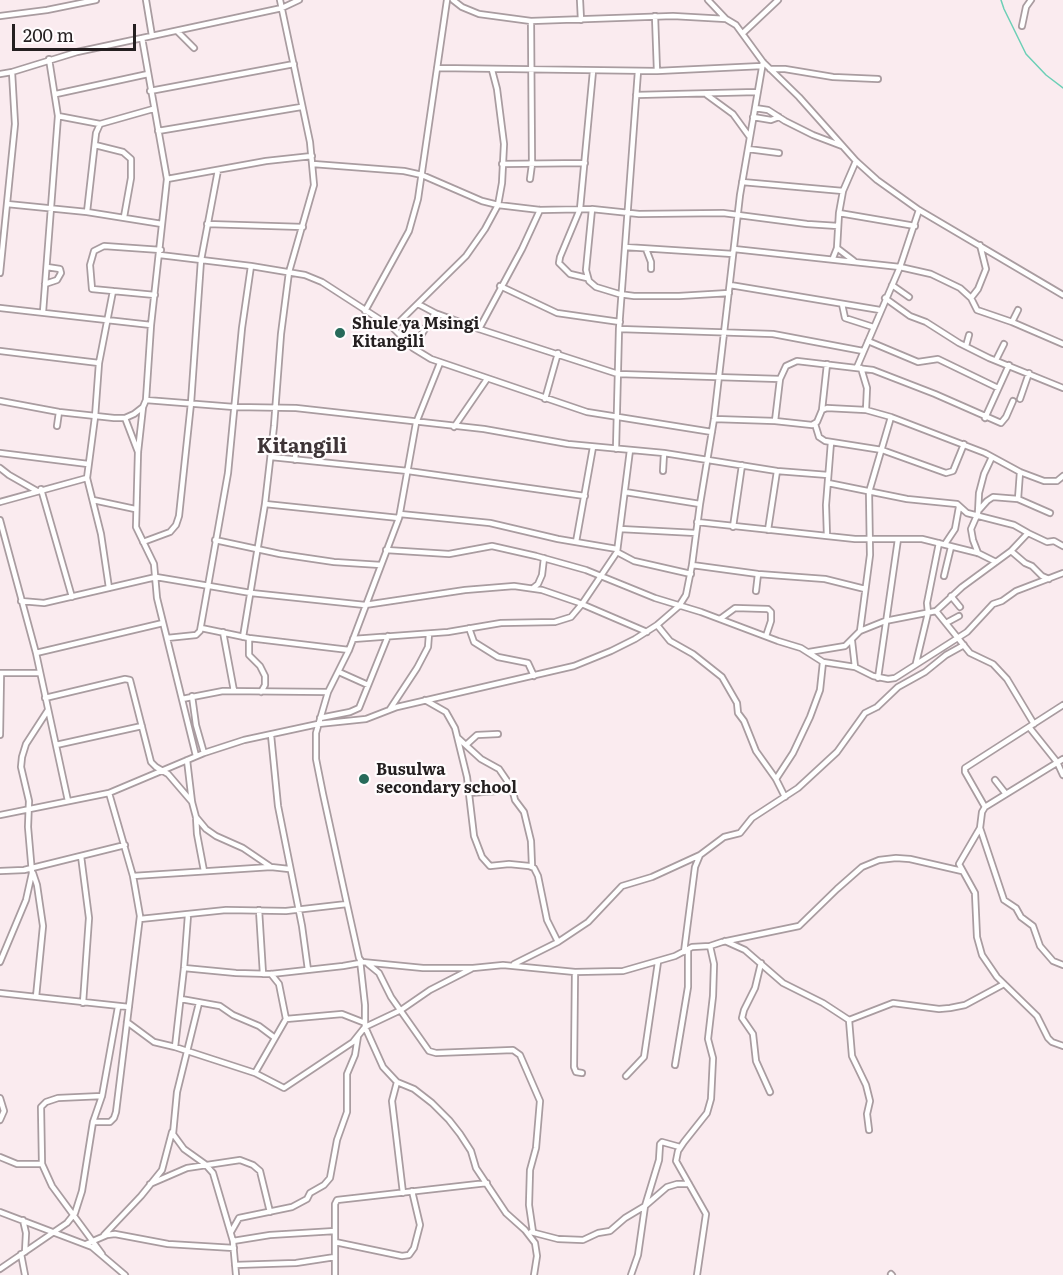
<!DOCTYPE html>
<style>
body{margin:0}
#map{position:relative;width:1063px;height:1275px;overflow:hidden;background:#faebef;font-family:Literata,serif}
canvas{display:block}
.scale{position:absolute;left:12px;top:24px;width:124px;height:27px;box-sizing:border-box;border:3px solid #241f20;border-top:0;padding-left:8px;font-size:18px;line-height:21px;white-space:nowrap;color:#241f20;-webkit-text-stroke:4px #fffcfd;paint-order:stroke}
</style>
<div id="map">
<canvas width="1063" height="1275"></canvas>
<div class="scale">200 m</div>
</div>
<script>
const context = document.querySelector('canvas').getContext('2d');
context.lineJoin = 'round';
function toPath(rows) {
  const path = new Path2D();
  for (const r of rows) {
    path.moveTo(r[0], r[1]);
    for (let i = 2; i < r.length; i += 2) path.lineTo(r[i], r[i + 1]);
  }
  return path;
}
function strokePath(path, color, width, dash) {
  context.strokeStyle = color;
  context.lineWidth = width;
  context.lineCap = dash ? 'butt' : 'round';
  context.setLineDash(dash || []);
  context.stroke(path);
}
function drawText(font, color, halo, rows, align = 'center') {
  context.font = font + ' Literata,serif';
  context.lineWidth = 4.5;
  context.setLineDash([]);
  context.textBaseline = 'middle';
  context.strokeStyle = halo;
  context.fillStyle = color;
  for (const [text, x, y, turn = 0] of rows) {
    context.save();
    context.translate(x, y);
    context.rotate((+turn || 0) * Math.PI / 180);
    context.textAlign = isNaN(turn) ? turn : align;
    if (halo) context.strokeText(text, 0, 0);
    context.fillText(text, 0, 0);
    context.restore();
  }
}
strokePath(toPath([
 [1001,0,1004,9,1026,54,1046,75,1063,88]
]), '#6ccfb6', 1.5);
const minor = toPath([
 [146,0,152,36],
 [453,0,462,7,479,14,531,21,673,16,726,19,736,25,763,62,799,97,856,161,877,180,919,210,1063,295],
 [580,0,581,20],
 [708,0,726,19],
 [0,16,47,10,96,0],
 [655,16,657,71],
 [1022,26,1026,7,1031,0],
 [177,31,194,48],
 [743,33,778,0],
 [437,68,657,71,762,66],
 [770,69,785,69,833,77,878,79],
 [0,74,12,72,77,52,282,8,299,0],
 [150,91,294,64],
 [56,94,148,74],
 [636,95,757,92],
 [707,95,733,114,749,136],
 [755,108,768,110,785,121,813,135,842,146],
 [58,116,100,124],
 [753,117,771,120,779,117],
 [158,131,301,107],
 [95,145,123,152,131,159,131,178,124,217],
 [748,149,779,153],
 [313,164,404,171,422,175,482,201,498,205,540,210,592,209,639,214,723,213,807,224,838,226],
 [502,164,585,163],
 [167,179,266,161,312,156],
 [530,179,532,164,531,21],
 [742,182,843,191],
 [7,204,87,212,162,224],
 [592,209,586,270,589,281,596,287,619,294,634,296,679,296,729,293],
 [87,212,96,133,100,124,153,109],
 [839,213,915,226],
 [207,224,303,227],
 [625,247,733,254],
 [837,248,854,261],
 [646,249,651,262,651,269],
 [734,249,900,267,931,274,960,288,971,298,977,310,1012,322,1063,344],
 [160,255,251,266,305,275,322,282,393,328,413,348,431,359,587,412,712,432],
 [833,258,837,248,839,213,843,191,856,161],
 [0,273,15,124,12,72],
 [587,278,570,274,559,263,560,257,580,209,593,71],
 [45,284,57,280,61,273,60,269,47,267],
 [730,285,880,310],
 [892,285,909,297],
 [500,286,557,313,620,322],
 [155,295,92,289,90,265,94,251,104,246,161,250],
 [885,298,910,316,926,322,959,343,989,358,1063,388],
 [971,298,978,289,986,269,980,245],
 [418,304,435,313,479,329,618,374,780,379],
 [842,304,845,318,873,327],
 [0,308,151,325],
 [365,311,409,231,418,199,447,0],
 [43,312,58,116,49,59],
 [1012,322,1018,310],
 [393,328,466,256,485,229,498,205,502,183,504,144,497,89,492,70],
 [479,329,522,249,540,210],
 [619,329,773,334,863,351],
 [868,341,918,362,938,359,998,388],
 [966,346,969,335],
 [413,348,435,313],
 [0,351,99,363],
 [996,360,1004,344],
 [440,363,416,423,399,518,349,650,328,692,316,733,316,759,323,794,347,904,359,958,362,962,423,968,473,968,503,965,575,972,623,971,675,956,692,947,710,946,722,942,799,926,837,889,862,867,879,860,896,858,910,859,962,871],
 [857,367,900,267,919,210],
 [861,368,867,388,866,410],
 [545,399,558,353],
 [1020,399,1029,373],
 [146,400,234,407,296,408,484,429,568,444,664,453,777,471,828,475],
 [0,401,59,412,114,418,125,418,134,414,143,407,146,400,151,325,167,179,142,38],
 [143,407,138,452,136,527,154,564,157,598,196,756],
 [822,410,827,364],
 [125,418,138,452],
 [985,418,1009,365],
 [714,419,775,421,812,425,817,422,822,410,827,408,866,410,891,417,985,453,1020,472,1044,481,1057,481,1063,476],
 [775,421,780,379,786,366,797,361,873,370,935,394,1001,423,1006,417,1013,401],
 [815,424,819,437,825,441,882,450,946,473,953,471,964,444],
 [57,426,59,412],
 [454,427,487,379],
 [616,449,619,329,638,71],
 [0,453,88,464],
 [271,457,408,471,585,496],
 [295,460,296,445],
 [0,468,9,475,37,491],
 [663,471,664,453],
 [828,483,907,499,957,504,967,513,1014,525,1028,533],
 [41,489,72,597],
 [625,492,700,504],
 [1018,499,1050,513],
 [93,500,135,509],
 [0,502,87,478],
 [265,504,399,518],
 [979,510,987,501,993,497,1018,499,1020,472],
 [400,514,490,523,558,539,617,549],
 [0,520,36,653,68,801],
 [697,522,855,539,922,539,978,553,996,562],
 [733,527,742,465],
 [620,529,696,533],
 [768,530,777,471],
 [827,536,826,505,831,442],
 [215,540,280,554,334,562,381,565],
 [143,542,170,532,176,525,179,516,191,403,201,260,218,170],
 [576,542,593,447],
 [945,544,955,529,959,507],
 [386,550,449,554,492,546,536,556,586,570,655,598,701,612,778,641,801,648,823,662,855,667,873,676,888,679,895,678,967,632,993,604,1002,601,1016,591,1063,573],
 [1011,551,1025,563,1032,566,1042,576,1049,579],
 [617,552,634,561,691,574],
 [978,553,973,540,971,529,978,513,979,493,984,474,992,457],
 [692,565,758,574,825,579,865,589],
 [944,576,951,547],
 [109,588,101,534,87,478,95,417,99,363,113,291],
 [533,588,538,584,542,575,544,558],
 [756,591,758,574],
 [951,596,960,607],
 [21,601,44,603,156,577,251,593,365,605,465,590,514,586,542,590,577,602,647,632],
 [936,611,970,653,993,664,1007,679,1034,724],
 [720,619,735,608,768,609,771,612,771,621,766,636],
 [946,623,959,616],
 [657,625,670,641,693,654,722,677,737,703,738,713,744,721,756,751,776,779,785,797],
 [201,628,249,638,349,650],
 [469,628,474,642,498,657,528,663,534,676],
 [860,631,870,555,869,492,891,417],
 [223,632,234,691],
 [243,637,265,504,274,426,281,334,289,272,314,185,310,142,280,0],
 [167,638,196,635,200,631,228,473,242,328,251,266],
 [249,638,249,655,260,666,265,676,265,685,261,692],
 [353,639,448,632,501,623,555,622,571,617,582,604,617,552,630,450],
 [852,641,855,667],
 [809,652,845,646,860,631,885,621,936,611,962,587,1011,551,1028,533,1047,542,1054,541,1063,546],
 [36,653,163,623],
 [916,663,928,613,927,603,939,543],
 [339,672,368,685],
 [0,673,40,673],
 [878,678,898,539],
 [192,696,196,725,204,753],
 [45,698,125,679,130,680,151,762,156,767,168,774,192,802],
 [182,699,223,691,328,692],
 [425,700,446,712,455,728,467,777,474,836,482,857,490,866,509,864,529,866,534,868,538,876,547,920,558,942],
 [1063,705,965,768,965,772,985,807,982,812,980,828,959,864,975,893,977,937,982,955,997,977,1037,1016,1048,1038,1052,1042,1063,1046],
 [390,709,417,668,428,647,429,634],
 [320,718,350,712,359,708,388,636],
 [1029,727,1057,762,1063,775],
 [0,735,1,673],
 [271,735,278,806,302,926,308,970],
 [458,738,481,759,499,769,512,788,515,800,524,812,531,841,532,866],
 [56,745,142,726],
 [466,745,477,735,498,734],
 [187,760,192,802,196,817,197,834,204,871],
 [776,779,793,753,810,717,820,690,823,662],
 [995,780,1006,794],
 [469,793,497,791],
 [985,807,1063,759],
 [0,815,109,793,204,753,244,740,318,724,366,719,397,707,574,666,611,651,635,639,657,625,679,606,686,595,692,565,700,504,714,419,740,195,763,62],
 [196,817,206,829,216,836,243,848,271,867],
 [980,828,1004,900,1016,908,1021,917,1033,926,1040,946,1053,961,1063,965],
 [81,856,89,918,83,1003],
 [0,871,24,870,125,845],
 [33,873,37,885,43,926,36,997],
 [133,876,271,867,289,869],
 [259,910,263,974],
 [140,919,226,910,286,911,347,904],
 [725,941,745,950,783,983,823,1003,849,1020,852,1056,866,1085,870,1101,867,1114,869,1130],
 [684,952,695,867,700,855,724,837,740,833,752,818,798,788,837,752,865,713,877,707,898,687,925,672,946,655,964,645],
 [360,960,365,1005,365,1027,383,1067,397,1082,414,1089,432,1103,449,1120,460,1134,471,1151,476,1168,506,1213,525,1230,535,1243,537,1256,534,1275],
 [0,962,26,900,32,873,28,827,29,801,21,767,22,757,26,744,48,710],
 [761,963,755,988,744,1010,742,1018,753,1034,756,1061,770,1092],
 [368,964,379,973,391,997,429,1051,436,1053,513,1050,520,1055,540,1101,536,1148,530,1170,529,1205,533,1232],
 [514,964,558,942,588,922,622,886,652,877,700,855],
 [184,968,236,973,271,974,343,966,360,963],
 [575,972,574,1067,576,1072,582,1073],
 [0,993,129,1007],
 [181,999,220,1006,233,1015,259,1026,275,1038],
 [199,1003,177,1092,173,1134,184,1149,205,1164,213,1173,233,1241,236,1275],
 [286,1019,342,1014,365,1023],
 [849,1020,893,1003,939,1009,950,1008,965,1005,1004,984],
 [127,1022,154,1042,175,1047,255,1073,284,1088,353,1042,365,1027,401,1010,430,990,471,969],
 [175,1047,184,968,188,915],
 [675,1065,688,987,688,950],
 [255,1073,286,1019,279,984,271,974],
 [626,1076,644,1057,658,962],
 [397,1082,392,1101,403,1193],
 [102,1096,58,1098,46,1102,41,1107,42,1164,52,1186,102,1254],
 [0,1098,4,1111,0,1120],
 [93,1122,110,1122,114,1118,116,1112,140,916,133,876,109,793],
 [0,1157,17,1164,42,1164],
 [150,1184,187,1168,240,1160,253,1165,260,1171,270,1212],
 [0,1212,92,1247,125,1275],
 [23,1220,26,1233,25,1252],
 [231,1232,239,1218,292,1207,307,1199,310,1193,324,1185,330,1178,337,1140,347,1112,347,1074,355,1055,358,1036],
 [531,1232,558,1239,583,1240,598,1233,610,1231,625,1218,645,1206,667,1187,677,1184,689,1184],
 [104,1235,141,1196,162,1170,172,1132],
 [233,1241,270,1235,335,1231],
 [335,1242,402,1256,409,1255,414,1248,420,1225,412,1191],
 [86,1244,107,1235,115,1234,168,1244,234,1248],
 [21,1254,25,1275],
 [235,1265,296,1263,335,1257],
 [0,1269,67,1223,75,1213,82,1191,93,1122,102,1096,118,1007],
 [891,1274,892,1275],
 [335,1275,335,1204,337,1200,487,1183],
 [631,1275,638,1255,645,1206,659,1160,660,1144,662,1142,680,1147],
 [697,1275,706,1214,676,1161,678,1151,684,1142,707,1113,711,1099,713,1058,708,1039,713,996,714,964,710,946]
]);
strokePath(minor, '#a99ca0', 8);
strokePath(minor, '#fff', 4.5);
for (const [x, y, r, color] of [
 [340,333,6,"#276a5a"],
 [364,779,6,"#276a5a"]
]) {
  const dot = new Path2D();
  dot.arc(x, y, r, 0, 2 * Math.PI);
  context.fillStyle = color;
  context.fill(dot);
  strokePath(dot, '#fffcfd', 2);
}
drawText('bold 16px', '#241f20', '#fffcfd', [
 ["Shule ya Msingi",352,324],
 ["Kitangili",352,342],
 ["Busulwa",376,770],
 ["secondary school",376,788]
], 'left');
drawText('bold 20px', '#3e3437', '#fffcfd', [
 ["Kitangili",302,447]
]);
</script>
